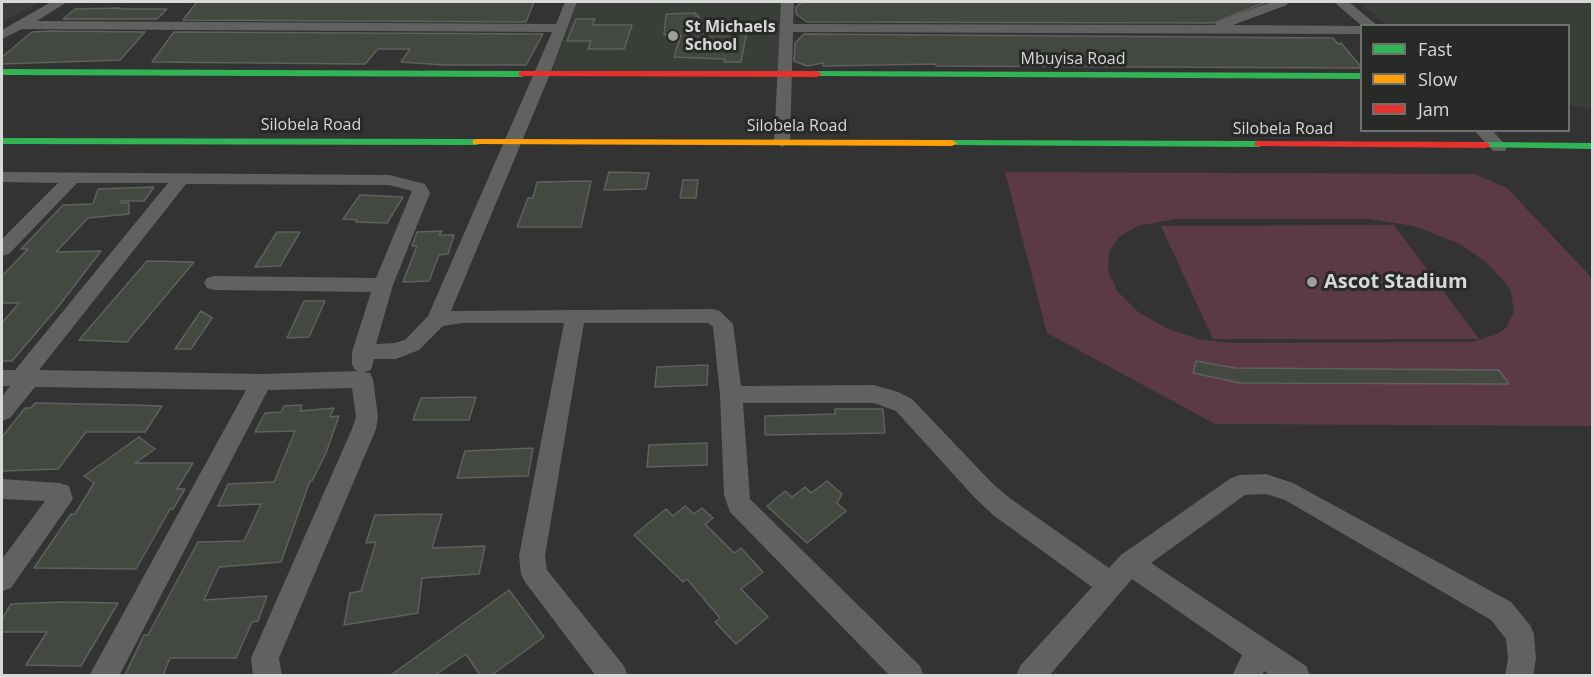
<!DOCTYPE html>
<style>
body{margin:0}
#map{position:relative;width:1594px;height:677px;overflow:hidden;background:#323332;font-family:"Open Sans",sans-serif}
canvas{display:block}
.frame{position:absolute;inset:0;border:3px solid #d7d8d7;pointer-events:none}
.legend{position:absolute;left:1360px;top:24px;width:210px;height:108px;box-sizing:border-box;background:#282a27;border:2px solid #6e706d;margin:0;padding:8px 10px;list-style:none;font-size:18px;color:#d7d8d7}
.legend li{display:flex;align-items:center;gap:12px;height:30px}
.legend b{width:30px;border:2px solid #6e706d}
</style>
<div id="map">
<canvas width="1594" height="677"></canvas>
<div class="frame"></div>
<ul class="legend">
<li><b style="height:8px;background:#30b455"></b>Fast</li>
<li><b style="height:8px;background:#ff9f0a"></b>Slow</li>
<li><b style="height:8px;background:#e5322d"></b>Jam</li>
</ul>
</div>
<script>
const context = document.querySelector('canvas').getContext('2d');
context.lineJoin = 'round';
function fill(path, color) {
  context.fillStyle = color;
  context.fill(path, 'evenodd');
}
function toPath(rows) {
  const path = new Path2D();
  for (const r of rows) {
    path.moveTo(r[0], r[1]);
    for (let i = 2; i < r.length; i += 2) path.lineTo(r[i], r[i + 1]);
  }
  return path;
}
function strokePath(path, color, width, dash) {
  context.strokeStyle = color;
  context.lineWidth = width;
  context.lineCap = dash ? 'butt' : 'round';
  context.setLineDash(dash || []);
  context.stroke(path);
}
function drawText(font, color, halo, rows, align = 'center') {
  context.font = font + ' "Open Sans",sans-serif';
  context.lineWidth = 6;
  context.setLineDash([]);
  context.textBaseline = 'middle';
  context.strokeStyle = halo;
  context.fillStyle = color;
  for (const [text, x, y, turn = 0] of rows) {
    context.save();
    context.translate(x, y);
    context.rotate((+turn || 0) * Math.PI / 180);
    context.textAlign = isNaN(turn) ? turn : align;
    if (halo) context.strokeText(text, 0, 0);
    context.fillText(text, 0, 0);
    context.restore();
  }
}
fill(toPath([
 [2,2,42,2,2,21],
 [578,2,782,2,778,71,552,71],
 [1358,2,1592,2,1592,109,1569,105,1568,26,1387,25]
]), '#393e38');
fill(toPath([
 [1005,172,1475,174,1507,188,1592,278,1592,426,1215,424,1047,333],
 [1175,219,1369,219,1414,226,1460,244,1486,262,1505,282,1511,292,1514,312,1506,328,1497,334,1472,342,1232,343,1198,339,1166,328,1138,312,1118,292,1108,271,1109,252,1119,237,1137,226],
 [1394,225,1479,339,1213,339,1161,226]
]), '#5b3a45');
const building = toPath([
 [197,2,534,2,526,22,183,20,197,2],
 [802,2,1266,2,1214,23,807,22,796,14,796,7,802,2],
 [120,8,119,9,167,9,157,19,63,19,75,9,120,8],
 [696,13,696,16,699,16,699,25,748,26,741,62,724,62,725,59,674,57,681,35,664,35,666,14,696,13],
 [576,19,595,19,592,25,632,25,624,49,588,49,591,41,567,41,576,19],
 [32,32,49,31,145,32,120,60,2,64,2,57,32,32],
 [174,32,543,34,526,65,444,65,401,62,410,49,378,49,365,64,152,62,174,32],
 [804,34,1333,38,1338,44,1341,43,1362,68,936,66,936,64,823,66,823,63,807,66,794,61,795,43,804,34],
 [609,172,649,173,646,189,604,190,609,172],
 [683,180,698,180,696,198,680,198,683,180],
 [591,181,581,227,517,227,528,198,533,198,537,182,591,181],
 [154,187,144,201,121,201,120,203,129,203,129,214,88,218,56,252,101,251,58,307,12,361,2,361,2,323,19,303,2,303,2,276,28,249,21,249,63,205,93,204,98,189,154,187],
 [360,195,403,197,387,223,356,222,357,220,343,219,360,195],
 [442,231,439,235,454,235,448,254,439,255,429,281,403,282,417,246,412,246,417,232,442,231],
 [277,232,300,232,280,266,255,267,277,232],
 [147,261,194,262,127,342,79,340,147,261],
 [304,301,325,301,309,337,287,338,304,301],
 [201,311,212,318,191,349,175,349,201,311],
 [1196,361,1235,368,1499,370,1509,384,1240,383,1193,373,1196,361],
 [708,365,707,385,655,387,657,367,708,365],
 [476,397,469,420,413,420,421,398,476,397],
 [35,403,134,405,162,406,145,432,86,432,58,469,2,471,2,437,25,408,31,408,35,403],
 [302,405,300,411,334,408,330,417,339,416,326,453,312,481,310,481,281,562,219,567,204,600,267,596,258,621,252,622,236,658,170,658,163,675,125,675,144,635,148,635,198,542,244,541,261,504,218,506,228,484,274,482,295,431,255,432,265,413,281,412,284,406,302,405],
 [835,409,883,409,885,433,765,435,765,416,835,414,835,409],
 [139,437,155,449,135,463,193,463,177,489,185,489,173,509,170,509,136,569,34,568,71,514,75,514,94,483,84,476,139,437],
 [707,443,707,465,647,467,649,445,707,443],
 [533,448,528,476,457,478,465,451,533,448],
 [827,481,842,494,837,503,846,511,807,543,767,506,785,491,792,497,805,487,811,493,827,481],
 [685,506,694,514,702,508,713,518,705,524,734,553,741,548,763,572,741,589,768,617,736,644,715,622,720,618,687,579,683,582,634,535,666,509,673,516,685,506],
 [442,514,432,548,485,546,479,574,422,578,418,613,344,625,350,593,361,591,376,542,366,543,375,515,442,514],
 [509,590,544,637,492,675,480,675,466,654,435,675,391,675,509,590],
 [63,602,118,603,81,666,26,665,47,632,2,632,2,619,11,604,63,602]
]);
fill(building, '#434840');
strokePath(building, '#5f605f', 1.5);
fill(toPath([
 [51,2,67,2,37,21,556,24,565,2,577,2,550,74,451,311,713,309,720,311,733,324,741,386,874,385,898,392,912,399,993,484,1011,499,1109,568,1121,555,1231,478,1240,475,1266,474,1293,483,1511,602,1530,625,1534,634,1536,659,1533,676,1505,676,1508,659,1506,639,1491,620,1285,500,1266,494,1245,495,1151,563,1306,666,1310,676,1271,676,1264,671,1262,676,1232,676,1242,655,1132,579,1049,676,1016,676,1020,666,1092,587,993,515,975,498,896,411,874,403,743,403,750,499,920,666,924,676,890,676,730,512,724,495,720,395,713,327,708,323,584,323,545,556,547,570,624,666,628,676,596,676,525,582,521,574,519,556,564,323,462,323,443,326,419,350,396,359,374,359,371,370,364,372,370,373,373,379,378,417,376,429,279,658,282,676,253,676,251,658,352,429,356,417,352,388,268,390,119,676,89,676,246,390,35,387,10,418,2,421,2,397,10,386,2,386,2,370,15,370,168,183,77,183,9,254,2,256,2,239,58,183,2,182,2,172,389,175,425,184,430,193,393,285,376,344,395,343,405,340,428,316,552,32,22,29,2,39,2,30,51,2],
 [186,184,389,185,412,191,376,278,214,276,207,278,204,283,207,288,214,290,371,292,352,352,352,364,355,370,359,371,261,374,39,370,186,184],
 [781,2,794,2,793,24,1215,25,1217,22,1271,2,1288,2,1287,5,1233,25,1362,26,1362,34,793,32,790,142,782,147,774,142,781,2],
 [1334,2,1349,2,1378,26,1362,26,1334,2],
 [1474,130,1492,130,1507,147,1505,151,1493,151,1474,130],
 [2,479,60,483,69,486,73,499,11,588,2,591,2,559,45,501,2,499,2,479]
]), '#606160');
fill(toPath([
 [2,69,522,71,527,74,522,77,2,75,2,69],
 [817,71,1362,73,1362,79,814,76,812,74,817,71],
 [2,138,477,139,482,142,477,145,2,144,2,138],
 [952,140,1259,141,1264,144,1259,147,948,145,948,141,952,140],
 [1486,142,1592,143,1592,149,1482,147,1481,145,1486,142]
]), '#30b455');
fill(toPath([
 [477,139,952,140,957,143,952,146,473,144,473,140,477,139]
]), '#ff9f0a');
fill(toPath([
 [522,71,817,71,822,74,817,77,519,76,519,72,522,71],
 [1259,141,1486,142,1491,145,1486,148,1255,146,1255,142,1259,141]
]), '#e5322d');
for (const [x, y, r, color] of [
 [673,36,6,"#9d9e9d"],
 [1312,282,6,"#9d9e9d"]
]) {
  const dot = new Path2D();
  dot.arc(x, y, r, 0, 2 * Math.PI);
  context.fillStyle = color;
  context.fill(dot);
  strokePath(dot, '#282a27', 2);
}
drawText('bold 16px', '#d7d8d7', '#282a27', [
 ["St Michaels",685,27],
 ["School",685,45]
], 'left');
drawText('16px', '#d7d8d7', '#282a27', [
 ["Mbuyisa Road",1073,59],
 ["Silobela Road",311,125],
 ["Silobela Road",797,126],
 ["Silobela Road",1283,129]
]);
drawText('bold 20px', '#d7d8d7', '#282a27', [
 ["Ascot Stadium",1324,282]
], 'left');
</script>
